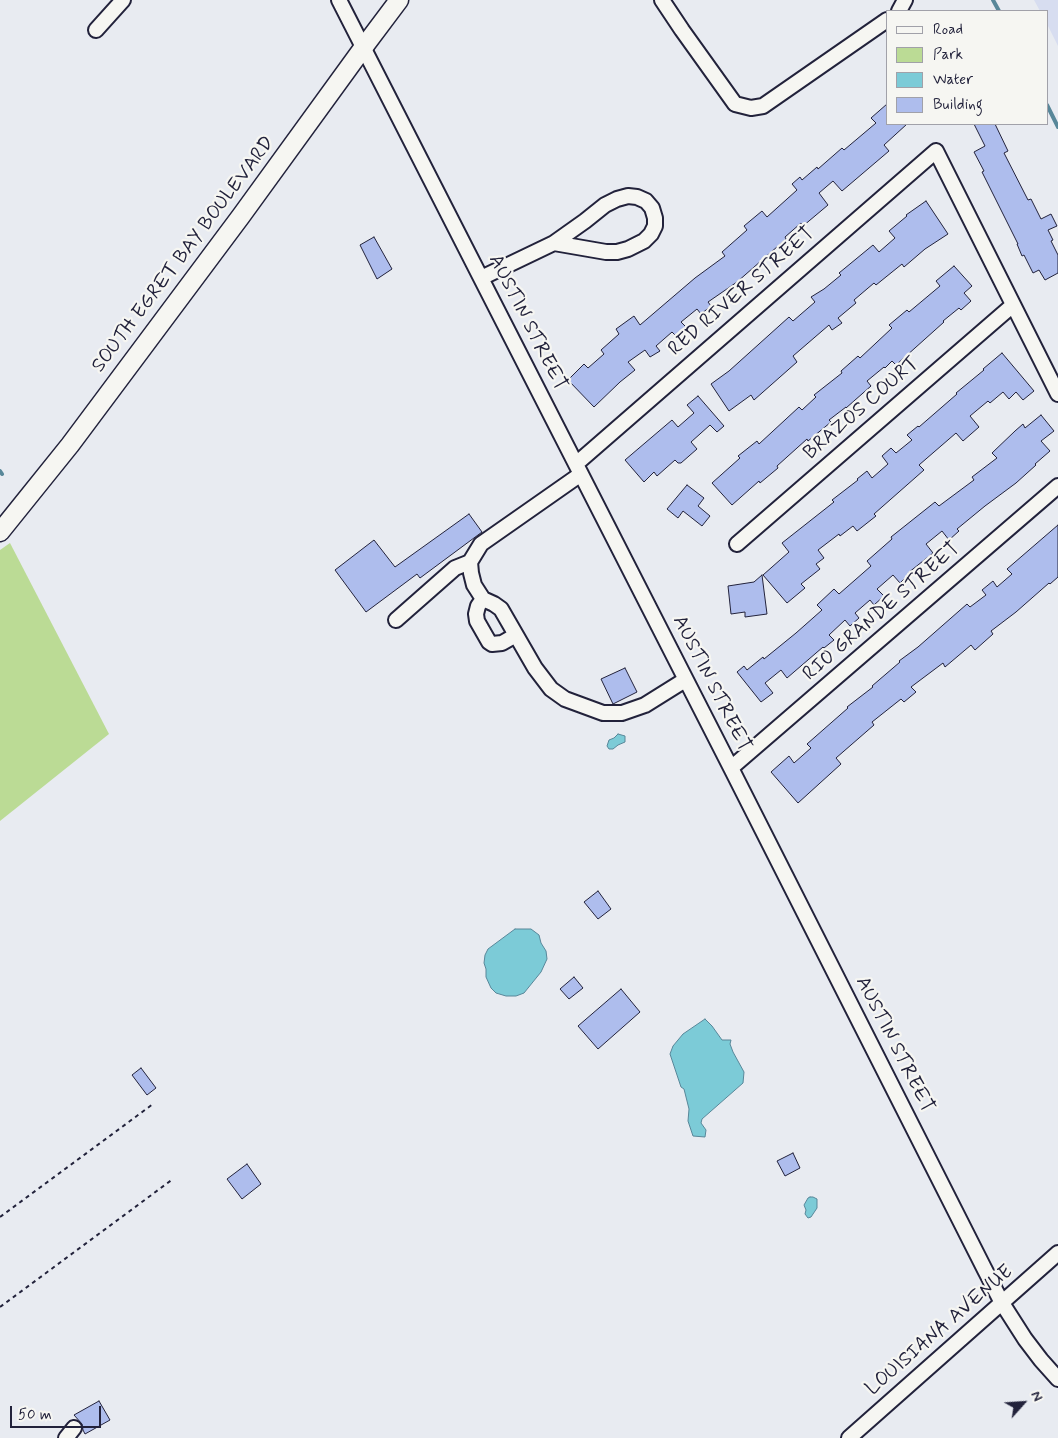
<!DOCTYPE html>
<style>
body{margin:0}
#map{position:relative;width:1058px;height:1438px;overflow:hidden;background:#e8ebf1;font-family:Mynerve,sans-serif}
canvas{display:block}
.legend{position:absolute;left:886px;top:10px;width:162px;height:115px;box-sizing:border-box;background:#f6f6f2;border:1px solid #a1a1a9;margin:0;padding:6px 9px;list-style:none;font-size:15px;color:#22223b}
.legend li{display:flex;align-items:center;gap:10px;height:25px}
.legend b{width:25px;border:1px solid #a1a1a9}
.north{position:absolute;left:998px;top:1378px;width:50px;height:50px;-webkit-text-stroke:4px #f6f6f2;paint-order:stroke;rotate:64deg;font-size:14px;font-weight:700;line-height:20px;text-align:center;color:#22223b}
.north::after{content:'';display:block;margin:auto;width:18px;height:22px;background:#22223b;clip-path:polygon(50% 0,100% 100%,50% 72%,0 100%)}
.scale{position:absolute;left:10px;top:1406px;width:91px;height:22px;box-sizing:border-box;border:2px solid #22223b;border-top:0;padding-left:6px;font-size:15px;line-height:18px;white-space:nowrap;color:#22223b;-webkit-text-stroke:4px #f6f6f2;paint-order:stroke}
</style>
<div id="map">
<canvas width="1058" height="1438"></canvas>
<ul class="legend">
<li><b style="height:6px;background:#f6f6f2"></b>Road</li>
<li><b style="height:14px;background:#bbdb95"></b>Park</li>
<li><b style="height:14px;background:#7ccbd7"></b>Water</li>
<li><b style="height:14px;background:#aebded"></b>Building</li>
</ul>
<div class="north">N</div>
<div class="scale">50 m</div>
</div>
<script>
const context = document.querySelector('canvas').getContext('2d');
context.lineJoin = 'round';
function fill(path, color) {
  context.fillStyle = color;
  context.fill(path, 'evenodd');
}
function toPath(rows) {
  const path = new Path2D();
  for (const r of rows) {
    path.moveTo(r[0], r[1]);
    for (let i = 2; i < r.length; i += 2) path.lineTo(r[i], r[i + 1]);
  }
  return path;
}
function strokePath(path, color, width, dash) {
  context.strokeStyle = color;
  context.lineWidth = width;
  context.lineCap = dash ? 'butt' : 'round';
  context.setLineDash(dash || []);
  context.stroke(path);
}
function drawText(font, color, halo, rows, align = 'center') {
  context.font = font + ' Mynerve,sans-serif';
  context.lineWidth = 4.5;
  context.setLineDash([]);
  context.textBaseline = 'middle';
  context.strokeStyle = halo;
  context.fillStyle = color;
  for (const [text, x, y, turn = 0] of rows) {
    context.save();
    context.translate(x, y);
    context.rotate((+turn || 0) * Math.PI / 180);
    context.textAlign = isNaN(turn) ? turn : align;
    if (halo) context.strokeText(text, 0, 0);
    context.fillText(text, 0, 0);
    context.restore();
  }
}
fill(toPath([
 [1034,0,1058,0,1058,46,1047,24,1047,11,1040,11]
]), '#d7ddf0');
fill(toPath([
 [10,543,109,734,0,821,0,550]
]), '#bbdb95');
const water = toPath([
 [618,734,625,736,625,742,618,745,613,749,609,749,607,746,609,740,614,738,618,734],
 [515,929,531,929,539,935,541,943,546,951,547,959,541,972,524,993,516,996,506,996,496,993,491,988,486,977,486,969,484,963,485,955,488,949,515,929],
 [705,1019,712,1026,722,1040,731,1040,730,1044,733,1052,744,1072,743,1083,702,1119,701,1123,706,1130,705,1137,693,1136,688,1121,689,1109,684,1089,681,1087,670,1054,673,1046,683,1034,705,1019],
 [810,1197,813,1197,817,1199,817,1208,811,1217,808,1218,805,1214,806,1210,804,1205,808,1198,810,1197]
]);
fill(water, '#7ccbd7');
strokePath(water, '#588799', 1);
strokePath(toPath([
 [993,0,999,11],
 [1047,105,1058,127],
 [0,471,2,474]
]), '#588799', 4);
const building = toPath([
 [887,104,887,124,907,124,884,145,889,151,842,191,833,181,819,193,828,205,803,226,801,223,785,237,786,239,737,282,708,302,711,306,701,314,697,309,681,322,686,327,676,336,672,332,656,346,660,351,650,357,645,350,628,362,635,370,620,382,594,407,568,380,584,364,588,368,604,354,601,350,619,334,616,329,634,316,640,325,695,278,725,256,722,252,747,230,744,226,762,211,767,217,797,190,792,184,800,177,802,180,817,167,818,169,842,148,844,150,876,123,871,118,887,104],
 [974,124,995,124,1008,151,1004,153,1028,200,1031,199,1041,219,1051,214,1057,226,1048,230,1053,240,1051,241,1058,255,1058,273,1045,280,1039,270,1033,273,1024,255,1022,256,1017,244,1018,244,982,172,984,171,974,152,985,146,974,124],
 [926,201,948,234,925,249,904,267,902,264,876,285,874,283,854,300,856,303,838,318,842,323,832,330,829,325,793,356,797,362,754,400,751,395,729,411,711,384,729,371,789,317,793,321,815,302,811,297,824,289,841,275,839,273,873,245,879,252,895,238,889,231,907,216,906,215,926,201],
 [374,237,392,269,377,279,360,245,374,237],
 [954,266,972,286,964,293,971,301,961,310,959,308,943,321,944,322,896,365,892,361,885,368,884,367,867,381,871,386,846,408,846,407,829,420,831,422,808,441,807,439,777,466,778,468,760,483,759,481,732,505,712,483,740,458,738,456,757,441,759,444,799,407,802,410,816,397,814,395,842,373,841,371,858,356,860,358,892,328,889,325,907,310,909,312,940,286,936,281,954,266],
 [1002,353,1034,391,1023,400,1016,392,1009,399,1003,392,990,403,988,401,970,416,979,427,963,441,956,433,919,465,924,470,874,514,876,516,857,531,853,526,840,536,839,534,818,550,824,558,816,564,820,569,801,584,805,588,787,603,763,575,789,552,782,543,834,502,832,500,858,480,857,479,867,471,872,478,888,464,882,456,891,448,896,453,912,440,907,435,918,426,919,427,957,394,956,393,984,370,983,369,1002,353],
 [698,396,724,426,717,432,710,425,691,442,697,449,681,463,678,463,675,460,657,476,654,472,644,482,625,460,672,420,678,427,694,413,687,405,698,396],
 [1041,415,1054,431,1041,441,1050,451,1035,464,1036,465,1016,483,985,506,957,529,959,531,949,540,942,531,926,544,933,553,908,573,909,574,900,583,893,575,877,589,884,596,874,605,870,600,855,613,859,618,850,626,845,620,829,635,834,640,824,648,823,647,787,678,781,670,765,683,773,693,761,702,737,672,744,666,747,670,763,657,764,659,796,633,822,610,817,605,834,589,839,594,871,566,867,561,892,539,891,537,935,502,939,506,974,480,972,477,997,458,992,453,1015,431,1023,424,1025,428,1041,415],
 [687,485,704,498,698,506,710,516,702,526,683,511,678,518,667,509,687,485],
 [469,514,482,532,420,578,417,574,366,612,335,570,374,540,395,567,469,514],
 [1058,525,1058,577,1050,584,1049,583,1016,612,991,631,993,634,975,650,971,645,945,667,943,663,911,687,916,692,904,702,901,699,872,722,874,725,836,758,841,764,798,803,771,772,789,756,794,763,811,748,807,744,848,708,847,707,873,687,872,686,900,662,899,661,918,647,967,604,970,607,986,595,982,590,993,581,997,587,1012,574,1007,569,1058,525],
 [762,575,767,614,745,617,745,612,731,614,728,586,754,582,762,575],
 [625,668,637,692,613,704,601,679,625,668],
 [598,891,611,909,598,919,584,902,598,891],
 [574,977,583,988,569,999,560,989,574,977],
 [621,989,640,1012,598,1049,578,1026,621,989],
 [141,1068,156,1088,147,1095,132,1075,141,1068],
 [793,1153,800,1168,785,1176,777,1161,793,1153],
 [247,1164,261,1184,242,1199,227,1179,247,1164],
 [99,1401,110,1420,85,1434,83,1430,82,1424,74,1415,99,1401]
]);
fill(building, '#aebded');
strokePath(building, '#22223b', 1);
const minor = toPath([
 [339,0,731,768,985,1270,1002,1303,1025,1339,1041,1360,1058,1379],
 [662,0,682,30,735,104,751,108,763,106,887,20],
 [899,11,905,0],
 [96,30,123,0],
 [481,278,554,243,585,221,605,205,617,199,628,196,637,197,646,201,652,208,655,218,655,226,651,234,644,241,628,249,617,252,606,252,554,243],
 [576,464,936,151,1058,394],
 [581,474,481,544,470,562,471,573,474,585,483,599,494,604,501,609,535,668,551,689,565,699,603,713,622,713,645,705,685,680],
 [737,544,1013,305],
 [483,599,478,606,476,614,477,621,489,642,492,644,502,643,516,635],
 [396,620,455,568,470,562],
 [731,768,1058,486],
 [66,1438,74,1428],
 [849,1438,1058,1253]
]);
const major = toPath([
 [0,532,70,445,241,216,363,48,399,0]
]);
strokePath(minor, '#22223b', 18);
strokePath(major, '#22223b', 21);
strokePath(toPath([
 [0,1217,153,1104],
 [0,1307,173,1179]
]), '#22223b', 2, [4, 4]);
strokePath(minor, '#f6f6f2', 14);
strokePath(major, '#f6f6f2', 18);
drawText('20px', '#22223b', '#f6f6f2', [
 ["SOUTH EGRET BAY BOULEVARD",184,255,-53],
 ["RED RIVER STREET",742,292,-41],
 ["AUSTIN STREET",527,323,63],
 ["BRAZOS COURT",862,409,-41],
 ["RIO GRANDE STREET",882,612,-41],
 ["AUSTIN STREET",711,684,63],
 ["AUSTIN STREET",894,1045,63],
 ["LOUISIANA AVENUE",940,1331,-41]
]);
</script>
